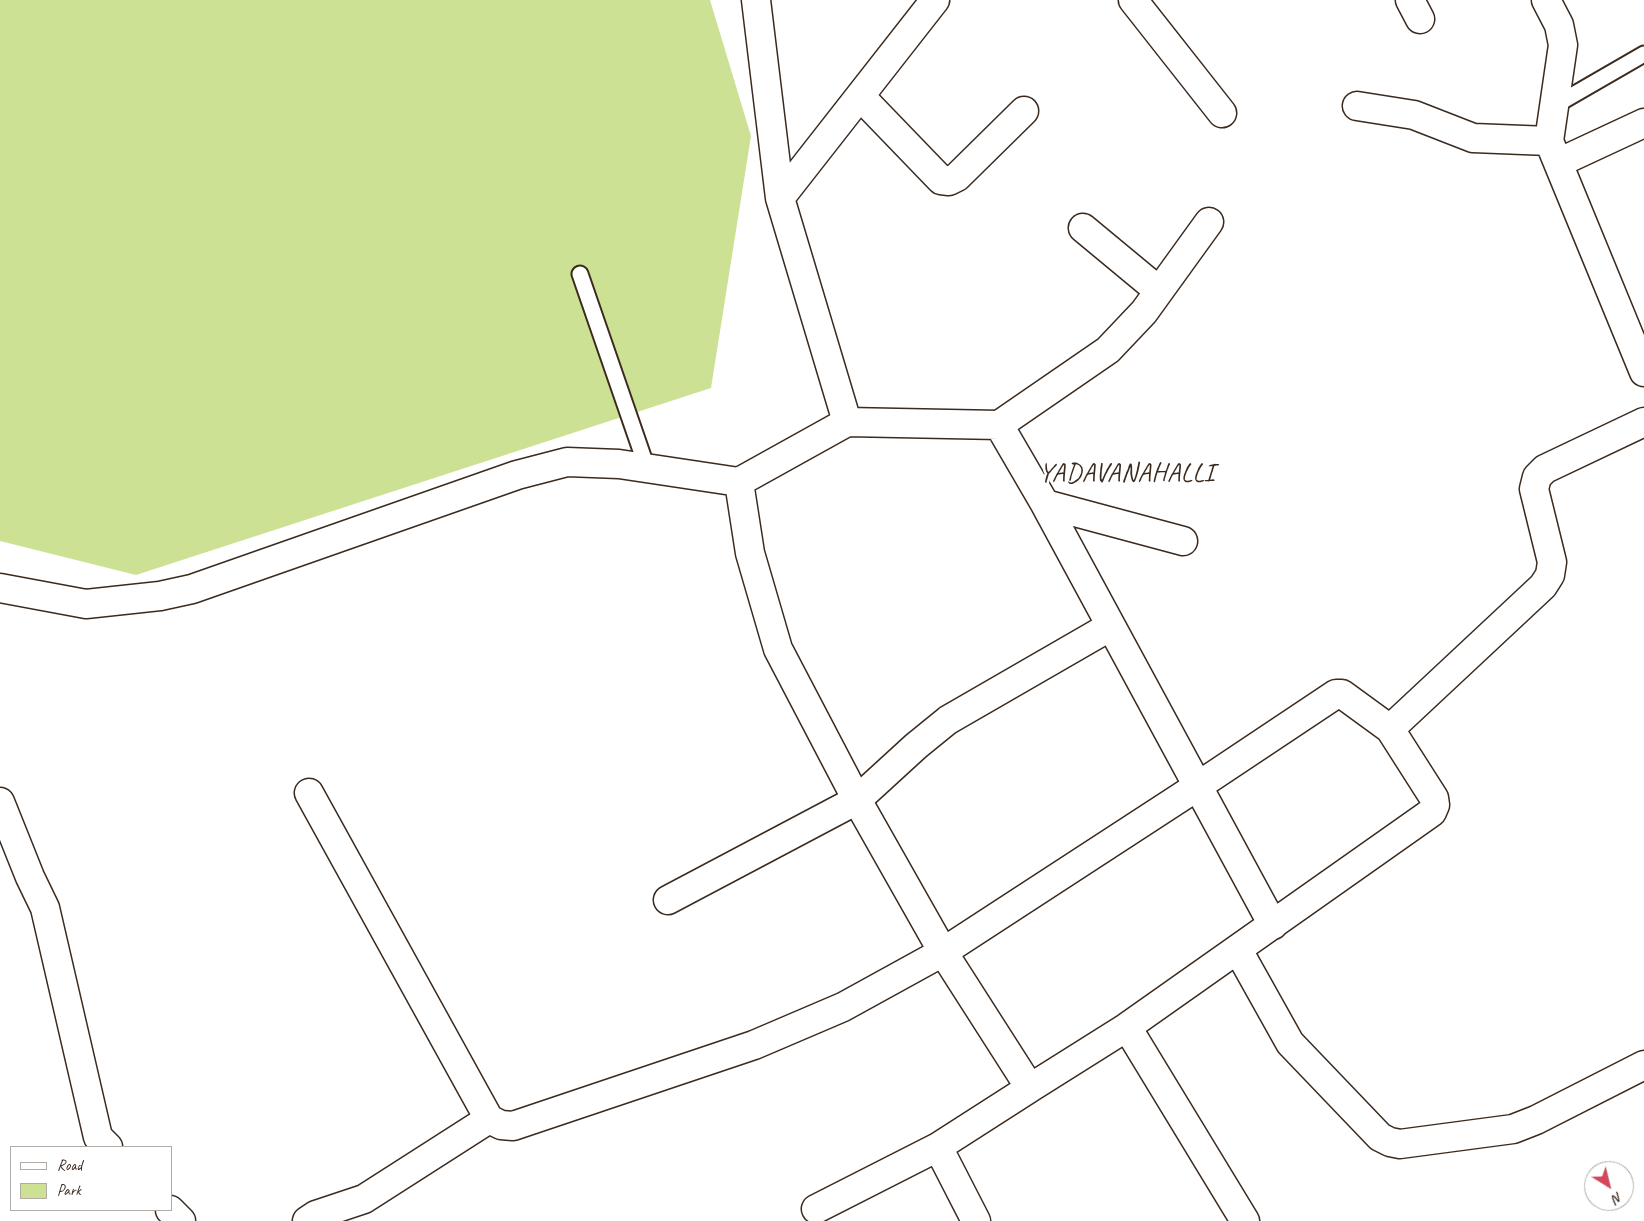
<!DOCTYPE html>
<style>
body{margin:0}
#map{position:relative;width:1644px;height:1221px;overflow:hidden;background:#fff;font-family:Caveat,sans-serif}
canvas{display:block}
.legend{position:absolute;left:10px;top:1146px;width:162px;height:65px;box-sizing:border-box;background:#fff;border:1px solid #b1aaa5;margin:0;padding:6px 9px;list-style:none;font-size:15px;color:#3b2a1e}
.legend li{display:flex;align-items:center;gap:10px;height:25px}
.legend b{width:25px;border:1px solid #b1aaa5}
.north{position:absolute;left:1584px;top:1161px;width:50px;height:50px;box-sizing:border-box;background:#fff;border:1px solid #b1aaa5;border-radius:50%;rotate:144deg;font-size:14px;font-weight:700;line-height:20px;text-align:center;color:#3b2a1e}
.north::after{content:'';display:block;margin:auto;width:18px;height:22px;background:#d1495b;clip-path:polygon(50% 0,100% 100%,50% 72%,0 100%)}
</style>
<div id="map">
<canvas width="1644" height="1221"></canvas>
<ul class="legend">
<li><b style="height:6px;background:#fff"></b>Road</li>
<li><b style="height:14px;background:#cde195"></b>Park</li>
</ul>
<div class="north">N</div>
</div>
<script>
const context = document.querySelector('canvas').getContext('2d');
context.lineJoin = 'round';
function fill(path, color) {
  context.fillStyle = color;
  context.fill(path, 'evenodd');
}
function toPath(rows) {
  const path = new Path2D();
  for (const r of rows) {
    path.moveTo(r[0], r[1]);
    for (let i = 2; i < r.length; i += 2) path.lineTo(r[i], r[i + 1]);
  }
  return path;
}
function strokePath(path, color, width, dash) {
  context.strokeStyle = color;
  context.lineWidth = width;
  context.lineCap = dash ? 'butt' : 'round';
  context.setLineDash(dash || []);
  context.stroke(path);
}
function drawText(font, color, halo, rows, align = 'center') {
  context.font = font + ' Caveat,sans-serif';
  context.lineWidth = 5;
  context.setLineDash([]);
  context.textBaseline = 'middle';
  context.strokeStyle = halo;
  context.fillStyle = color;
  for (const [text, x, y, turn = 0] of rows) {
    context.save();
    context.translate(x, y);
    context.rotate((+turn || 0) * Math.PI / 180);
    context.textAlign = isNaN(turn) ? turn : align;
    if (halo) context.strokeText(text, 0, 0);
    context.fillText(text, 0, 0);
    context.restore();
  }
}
fill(toPath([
 [0,0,710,0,751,136,711,388,136,575,0,541]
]), '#cde195');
const service = toPath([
 [1554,106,1644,54],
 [580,274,647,468]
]);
const minor = toPath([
 [756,0,780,198,847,422,739,482,750,553,778,649,857,800,943,952,1030,1088,1127,1027,1245,1221],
 [1133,0,1222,113],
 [1410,0,1420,19],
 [1546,0,1559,25,1563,45,1549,141,1644,372],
 [860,96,941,180,949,181,957,177,1024,111],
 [1357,106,1414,115,1473,138,1549,141],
 [1558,163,1644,123],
 [780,198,935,0],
 [1083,228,1159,291],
 [847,422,999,425,1045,504,1273,925],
 [999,425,1108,350,1144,312,1209,222],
 [1045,504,1183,541],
 [0,588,86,604,160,596,192,589,517,475,567,462,619,464,739,482],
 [309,793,489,1119,501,1125,513,1126,754,1045,843,1007,943,952,1198,786,1336,694,1342,694,1390,729],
 [0,802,30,877,45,908,98,1137,108,1147],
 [668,900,857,800,916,746,948,720,1111,626],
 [1238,950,1290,1043,1380,1137,1390,1142,1400,1144,1513,1129,1536,1120,1644,1065],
 [1127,1027,1432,812,1435,805,1434,798,1390,729,1543,586,1550,575,1552,562,1534,489,1537,477,1545,469,1644,422],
 [816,1209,938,1147],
 [170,1210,181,1221],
 [307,1221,316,1215,364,1199,489,1119],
 [976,1221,938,1147,1030,1088]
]);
strokePath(service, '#3b2a1e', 19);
strokePath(minor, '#3b2a1e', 31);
strokePath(service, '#fff', 15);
strokePath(minor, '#fff', 28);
context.letterSpacing = '1px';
drawText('26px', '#3b2a1e', '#fff', [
 ["YADAVANAHALLI",1127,474]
]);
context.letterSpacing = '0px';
</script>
